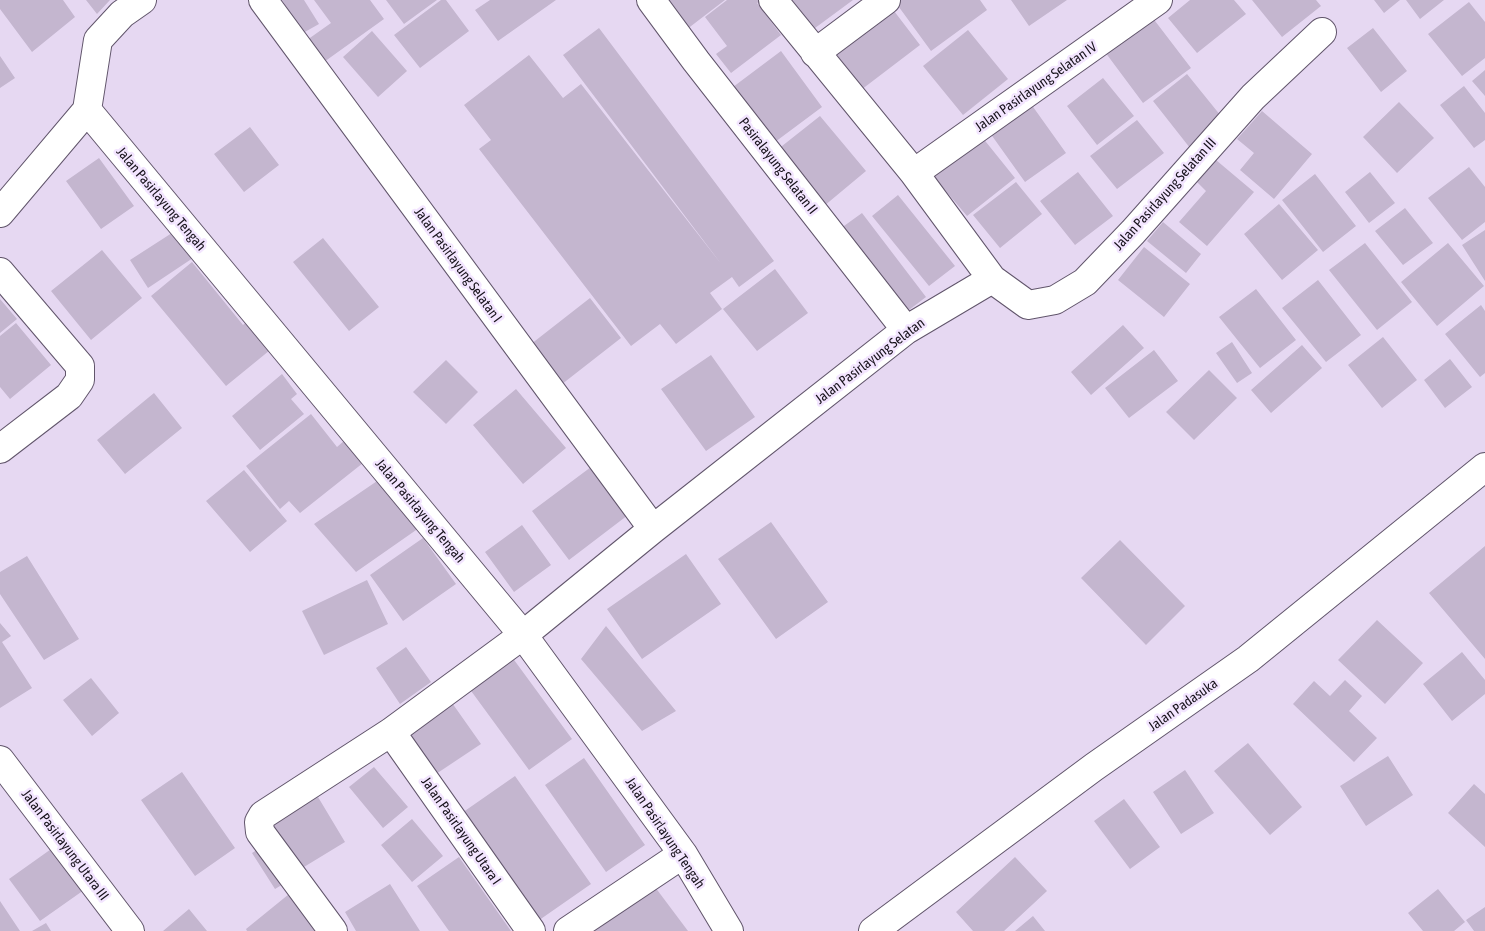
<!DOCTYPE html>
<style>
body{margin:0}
canvas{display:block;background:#e6d8f2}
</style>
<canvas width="1485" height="931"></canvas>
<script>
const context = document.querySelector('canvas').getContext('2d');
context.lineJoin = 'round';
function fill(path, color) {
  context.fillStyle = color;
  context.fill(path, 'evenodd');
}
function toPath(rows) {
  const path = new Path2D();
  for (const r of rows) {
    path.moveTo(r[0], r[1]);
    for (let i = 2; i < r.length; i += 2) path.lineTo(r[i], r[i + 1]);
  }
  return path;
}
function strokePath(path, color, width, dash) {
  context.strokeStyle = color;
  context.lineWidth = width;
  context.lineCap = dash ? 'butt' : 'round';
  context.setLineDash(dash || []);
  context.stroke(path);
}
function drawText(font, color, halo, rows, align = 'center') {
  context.font = font + ' "Asap Condensed",sans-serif';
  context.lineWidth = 5;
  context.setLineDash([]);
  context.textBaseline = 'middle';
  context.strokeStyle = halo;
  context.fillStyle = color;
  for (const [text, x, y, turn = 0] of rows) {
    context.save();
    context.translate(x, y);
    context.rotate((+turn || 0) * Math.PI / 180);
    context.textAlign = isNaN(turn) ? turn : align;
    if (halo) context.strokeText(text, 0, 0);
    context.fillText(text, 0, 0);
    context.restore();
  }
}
fill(toPath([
 [0,0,63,0,75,17,32,52,0,9],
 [86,0,110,0,97,14],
 [282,0,304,0,319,24,303,33],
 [314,0,370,0,384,19,324,62,307,40,331,23],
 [386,0,437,0,404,24],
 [441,0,446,0,469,31,420,68,394,35],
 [490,0,556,0,498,41,475,10],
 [657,0,725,0,682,33],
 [727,0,762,0,757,3,781,35,731,73,716,54,727,46,705,17],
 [788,0,853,0,811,31],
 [900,0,980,0,987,10,931,51,896,3],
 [1011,0,1067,0,1029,26],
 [1190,0,1234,0,1246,14,1197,53,1168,18],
 [1252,0,1316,0,1321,6,1282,37],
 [1374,0,1400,0,1384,13],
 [1406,0,1444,0,1420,19],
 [1469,2,1485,22,1485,58,1462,76,1428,34],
 [891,7,920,45,857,93,828,56],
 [1152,17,1191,68,1143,103,1105,52],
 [599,28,774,261,739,287,732,277,710,293,722,309,676,344,660,324,631,346,479,149,491,140,464,105,529,55,563,98,581,84,722,265,563,55],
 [1373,28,1407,71,1381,92,1347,48],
 [968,30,1008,79,963,115,923,66],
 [372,31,407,71,378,97,343,57],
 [781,51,822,107,771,145,729,90],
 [0,56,15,78,0,88],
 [1485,70,1485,96,1472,81],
 [1187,74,1225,121,1190,148,1153,101],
 [1103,78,1134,116,1097,145,1067,106],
 [1464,86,1485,113,1485,140,1474,148,1440,105],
 [1399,102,1434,138,1397,173,1363,137],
 [1031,104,1066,153,1025,182,990,133],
 [1262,111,1312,154,1274,199,1240,170,1254,153,1237,139],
 [820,116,866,171,824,206,777,150],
 [1137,120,1164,153,1117,189,1090,156],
 [250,127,279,165,244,192,214,154],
 [982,137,1015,178,967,216,933,176],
 [99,158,134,206,101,229,66,181],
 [1216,160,1254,192,1207,246,1179,222,1206,191,1197,182],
 [1469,167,1485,187,1485,222,1462,240,1428,198],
 [1078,172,1113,216,1075,245,1040,201],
 [1370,172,1395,203,1369,223,1345,192],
 [1315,174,1356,226,1323,252,1282,200],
 [1016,182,1042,214,1000,248,973,215],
 [898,195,955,266,929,286,872,216],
 [1279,204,1318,250,1282,280,1244,234],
 [1405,208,1433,243,1403,265,1375,231],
 [862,213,926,297,901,316,837,231],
 [1163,222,1201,254,1186,273,1147,241],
 [1485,230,1485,281,1462,245],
 [175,231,193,258,148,288,130,260],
 [323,238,379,307,349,331,293,262],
 [1365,243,1412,302,1377,330,1329,270],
 [1448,243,1484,286,1437,326,1401,282],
 [1144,247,1190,284,1164,317,1118,280],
 [102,250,142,298,91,340,51,291],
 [192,262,243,325,252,317,275,346,226,386,151,296],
 [775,269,808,313,757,351,723,309],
 [1318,280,1361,335,1326,362,1282,308],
 [1256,289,1296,340,1260,368,1219,317],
 [590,298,621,338,557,388,526,348],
 [0,299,17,319,0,333],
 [1481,305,1485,311,1485,373,1480,377,1445,334],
 [16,323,51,365,10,399,0,387,0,336],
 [1123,325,1144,348,1091,395,1071,372],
 [1383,337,1417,380,1382,408,1348,365],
 [1232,342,1252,373,1237,383,1216,353],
 [1302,345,1322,368,1271,413,1251,390],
 [1154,350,1178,381,1129,418,1105,388],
 [711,355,755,417,706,451,661,389],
 [1450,359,1472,387,1445,408,1424,380],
 [446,360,478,392,446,424,413,392],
 [1209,370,1237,398,1194,440,1166,412],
 [282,374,297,394,291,399,304,414,260,450,232,416],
 [516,389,566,448,523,484,473,425],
 [154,393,182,428,125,474,97,440],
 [311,414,337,447,345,440,363,463,300,513,289,501,280,509,246,466],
 [591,467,628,515,569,560,532,511],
 [244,470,287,521,250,552,206,501],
 [383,477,419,528,356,572,314,524],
 [771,522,828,602,776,639,718,559],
 [522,525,551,565,514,592,485,552],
 [423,538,456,584,403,621,370,575],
 [1120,540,1185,606,1146,645,1081,578],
 [1485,546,1485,659,1429,593],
 [686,554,721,604,642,659,607,609],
 [27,556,79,639,44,660,0,594,0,572],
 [367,580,388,624,324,655,302,611],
 [1377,620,1423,663,1385,704,1338,660],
 [0,623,11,636,2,642,32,688,0,708],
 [606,626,676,711,642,731,581,659],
 [406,647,431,682,400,704,376,668],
 [1462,652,1485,680,1485,694,1452,721,1423,684],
 [509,653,572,739,529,770,466,684],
 [91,678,119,713,92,736,63,700],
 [1345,680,1362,696,1349,711,1377,738,1354,762,1293,704,1314,681,1330,696],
 [450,700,481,744,436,774,407,730],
 [1248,743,1302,807,1270,835,1214,771],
 [1388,756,1413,795,1366,826,1340,786],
 [584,758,645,845,606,872,545,785],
 [374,767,408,807,383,828,349,787],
 [1185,770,1214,813,1181,834,1153,792],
 [182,772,235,848,195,876,141,800],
 [515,776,591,884,535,923,459,815],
 [1474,784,1485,794,1485,847,1448,813],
 [318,797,345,842,299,870,272,824],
 [1124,799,1160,847,1130,869,1094,821],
 [412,819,443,856,412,882,381,845],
 [268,843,290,880,275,889,252,853],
 [54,847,84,890,40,921,9,879],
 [459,857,511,931,449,931,417,886],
 [1015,857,1047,891,1004,931,973,931,956,912],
 [390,884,420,931,356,931,345,912],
 [655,887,688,931,595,931],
 [1438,889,1465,922,1454,931,1423,931,1408,913],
 [294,890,326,931,247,931,246,929],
 [0,901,20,931,0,931],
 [1485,907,1485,931,1474,931,1466,920],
 [189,909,207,931,163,931],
 [1033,916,1045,931,1015,931],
 [46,923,51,931,32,931]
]), '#c4b6cf');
const minor = toPath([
 [263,0,653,529],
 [651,0,696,61,906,330],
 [815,53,886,0],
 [87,110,523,635,683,854,729,931],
 [914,173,1158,0],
 [0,213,87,110,98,40,122,14,142,0],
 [0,272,80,366,80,380,69,396,0,449],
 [992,279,1028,305,1055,300,1085,282,1133,232,1253,97,1322,32],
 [391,732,531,931],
 [0,760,130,931],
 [333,931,260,832,259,822,263,815,391,732,523,635,653,529,906,330,992,279,914,173,773,0],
 [568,931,683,854],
 [873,931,1094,767,1248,659,1485,467]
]);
strokePath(minor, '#61556b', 30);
strokePath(minor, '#fff', 28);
drawText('14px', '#17121b', '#f3e5ff', [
 ["Jalan Pasirlayung Selatan IV",1036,87,-35],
 ["Pasiralayung Selatan II",778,166,52],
 ["Jalan Pasirlayung Selatan III",1165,194,-48],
 ["Jalan Pasirlayung Tengah",161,199,50],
 ["Jalan Pasirlayung Selatan I",458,265,54],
 ["Jalan Pasirlayung Selatan",870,361,-37],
 ["Jalan Pasirlayung Tengah",420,511,50],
 ["Jalan Padasuka",1183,705,-35],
 ["Jalan Pasirlayung Utara I",461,831,55],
 ["Jalan Pasirlayung Tengah",665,833,56],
 ["Jalan Pasirlayung Utara III",65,845,53]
]);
</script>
